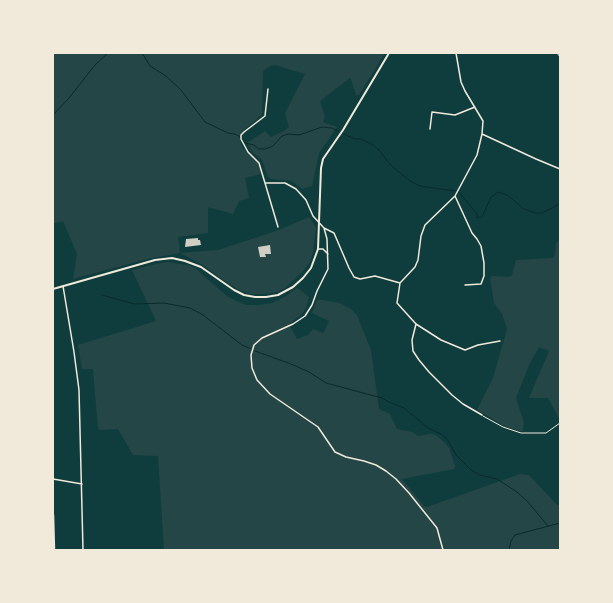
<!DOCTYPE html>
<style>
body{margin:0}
#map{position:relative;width:613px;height:603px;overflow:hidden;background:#0f3d3e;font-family:"Exo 2",sans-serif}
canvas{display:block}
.frame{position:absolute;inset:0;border:54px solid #f1e9da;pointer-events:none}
</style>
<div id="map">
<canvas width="613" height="603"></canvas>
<div class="frame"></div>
</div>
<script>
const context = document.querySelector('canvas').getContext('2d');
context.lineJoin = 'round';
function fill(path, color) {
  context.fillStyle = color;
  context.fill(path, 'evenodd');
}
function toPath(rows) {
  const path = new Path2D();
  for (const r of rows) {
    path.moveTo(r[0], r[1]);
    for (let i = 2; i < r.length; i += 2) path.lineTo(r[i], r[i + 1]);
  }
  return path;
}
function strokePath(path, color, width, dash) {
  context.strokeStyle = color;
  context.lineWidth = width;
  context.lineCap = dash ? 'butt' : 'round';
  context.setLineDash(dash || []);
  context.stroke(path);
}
fill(toPath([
 [53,53,385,53,359,95,356,95,351,79,350,78,320,101,325,117,323,122,337,127,319,153,312,186,302,189,292,181,272,179,268,177,262,160,253,153,247,143,265,131,271,137,284,131,289,127,285,113,305,74,275,65,275,66,272,65,263,71,262,114,239,135,242,147,258,163,261,172,260,174,245,178,249,198,239,201,233,214,208,207,208,233,178,237,180,253,218,250,279,230,309,217,316,228,313,252,310,262,303,271,285,288,277,292,264,294,251,294,239,290,223,280,203,265,180,253,147,259,73,279,77,254,63,221,53,224],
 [560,240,560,420,548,398,529,398,549,351,539,347,529,365,516,398,524,423,523,431,519,431,506,427,477,410,493,378,507,329,502,314,494,303,490,278,492,276,508,277,512,275,516,260,553,258,555,255,556,243],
 [167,262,187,265,195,268,228,297,246,305,259,305,272,303,286,296,297,288,299,289,309,297,306,308,302,314,289,324,297,339,308,335,313,329,323,333,324,332,329,321,312,313,317,299,339,303,351,309,357,315,371,350,379,409,390,414,397,429,412,432,418,436,430,434,436,435,445,443,449,448,455,466,454,469,402,479,424,506,427,507,520,474,529,475,556,504,560,506,560,550,164,550,158,456,133,455,118,429,100,430,98,429,93,369,82,369,78,345,156,321,132,270,156,264]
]), '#244646');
strokePath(toPath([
 [141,53,144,56,150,66,166,76,181,90,205,122,228,133,235,134,240,137,245,143,254,145,259,149,265,149,273,146,282,136,288,134,299,135,322,127,332,128,338,131],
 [53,115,69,98,95,65,108,53],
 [344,134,355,139,361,139,373,145,379,150,388,162,394,168,410,181,420,186,455,191],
 [459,192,477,214,477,218,482,217,491,197,498,192,507,195,524,209,536,213,542,213,560,204],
 [102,295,134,304,164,303,190,308,203,315,242,345,251,349],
 [255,351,291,364,309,372,326,383,382,398,389,402,404,408,428,428,441,434,447,439,456,455,471,470,480,475,497,479,517,492,528,502,548,526],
 [509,550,511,541,515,535,560,523]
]), '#0a2a2b', 1);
fill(toPath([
 [198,238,198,240,200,240,201,245,185,247,186,239],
 [270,245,271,254,265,254,266,257,260,257,258,247]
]), '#cfcfc3');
strokePath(toPath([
 [557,53,560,57],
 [483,416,503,427,521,433,546,433,560,423]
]), '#f1e9da', 1);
strokePath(toPath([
 [268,89,265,116,244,132,241,135,241,139,248,152,259,163,265,183,285,183,296,189,306,200,313,216,324,228,327,239,328,269,317,291,312,305,305,316,293,324,262,338,254,345,251,355,252,368,257,380,270,394,318,427,335,452,346,457,364,461,376,465,386,471,396,479,409,493,437,528,443,550],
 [430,129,432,112,455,115,475,107],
 [482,134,536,159,560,169],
 [265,183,278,227],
 [455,196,472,233,477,239,481,246,484,263,484,276,481,284,465,285],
 [324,228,334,233,349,268,354,277,360,279,375,276,400,283],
 [318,249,323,249,328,254],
 [400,283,415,267,418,260,421,236,425,225,455,196,477,155,482,134,483,121,465,91,461,82,456,53],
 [400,283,397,303,416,324,441,340,465,350,478,345,500,341],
 [63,286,74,352,79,390,83,550],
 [416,324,412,340,413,351,419,360,429,372,452,395,463,404,482,415],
 [53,479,82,484]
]), '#f1e9da', 1.5);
strokePath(toPath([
 [53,289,155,260,172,258,185,261,201,267,234,290,244,295,255,297,266,297,278,295,293,287,303,278,311,268,318,249,321,168,323,159,343,130,389,53]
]), '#f1e9da', 2);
strokePath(toPath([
 [53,515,54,550]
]), '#f1e9da', 2.5);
</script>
